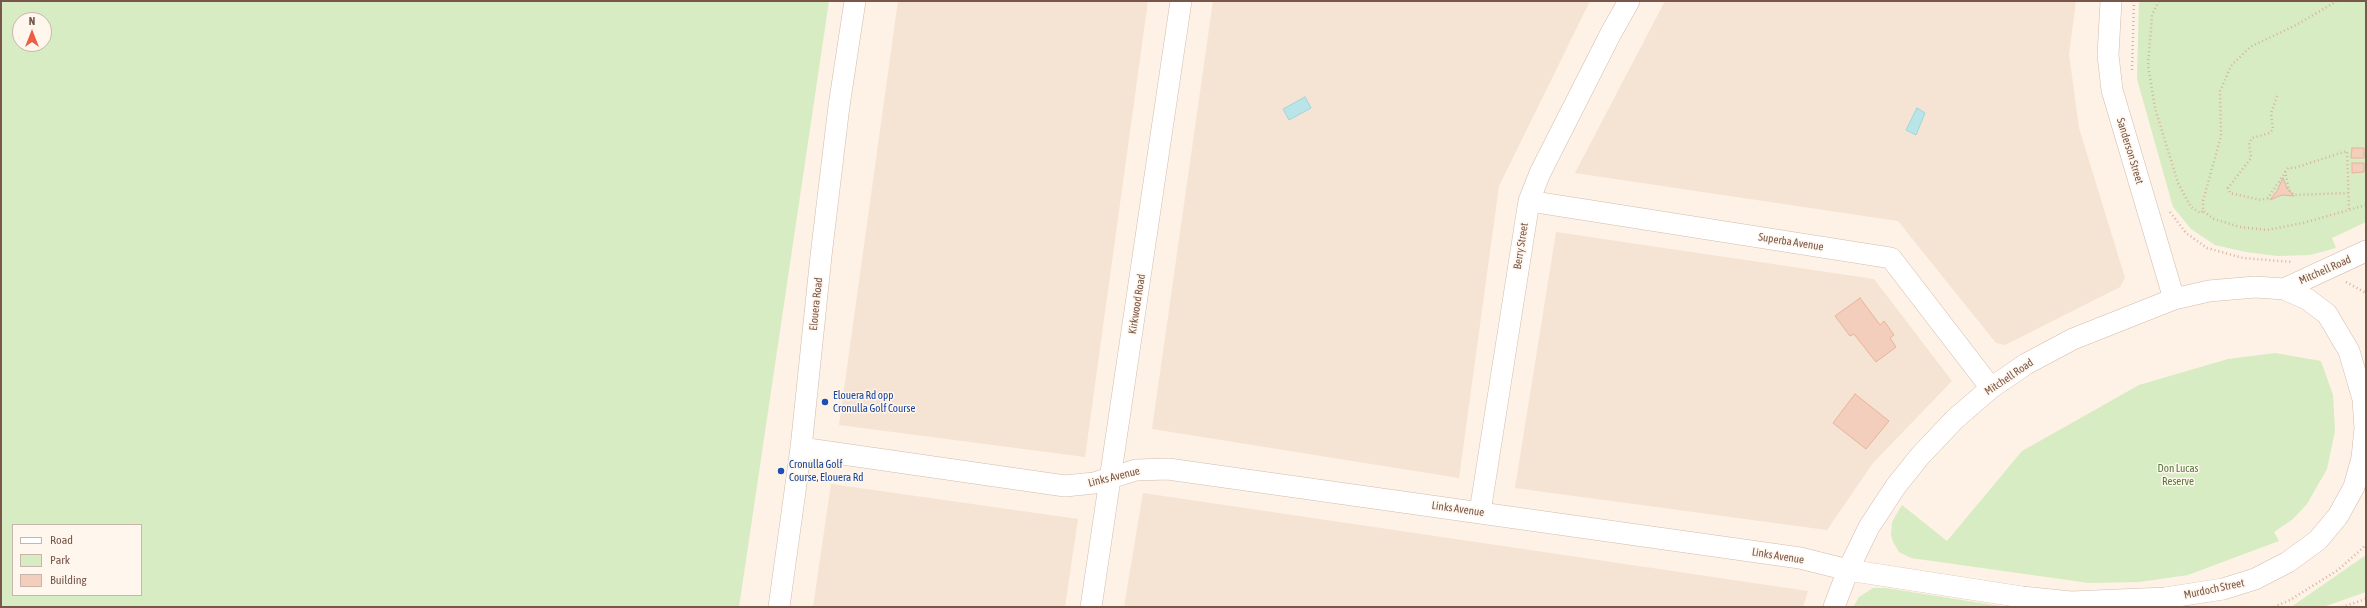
<!DOCTYPE html>
<style>
body{margin:0}
#map{position:relative;width:2367px;height:608px;overflow:hidden;background:#fdf2e5;font-family:"Asap Condensed",sans-serif}
canvas{display:block}
.frame{position:absolute;inset:0;border:2px solid #785649;pointer-events:none}
.legend{position:absolute;left:12px;top:524px;width:130px;height:72px;box-sizing:border-box;background:#fff6ed;border:1px solid #c9b6ab;margin:0;padding:5px 7px;list-style:none;font-size:12px;color:#785649}
.legend li{display:flex;align-items:center;gap:8px;height:20px}
.legend b{width:20px;border:1px solid #c9b6ab}
.north{position:absolute;left:12px;top:12px;width:40px;height:40px;box-sizing:border-box;background:#fff6ed;border:1px solid #c9b6ab;border-radius:50%;rotate:0deg;font-size:11px;font-weight:700;line-height:16px;text-align:center;color:#785649}
.north::after{content:'';display:block;margin:auto;width:14px;height:18px;background:#ed5d45;clip-path:polygon(50% 0,100% 100%,50% 72%,0 100%)}
</style>
<div id="map">
<canvas width="2367" height="608"></canvas>
<div class="frame"></div>
<ul class="legend">
<li><b style="height:5px;background:#fff"></b>Road</li>
<li><b style="height:11px;background:#d7ecc3"></b>Park</li>
<li><b style="height:11px;background:#f4cebc"></b>Building</li>
</ul>
<div class="north">N</div>
</div>
<script>
const context = document.querySelector('canvas').getContext('2d');
context.lineJoin = 'round';
function fill(path, color) {
  context.fillStyle = color;
  context.fill(path, 'evenodd');
}
function toPath(rows) {
  const path = new Path2D();
  for (const r of rows) {
    path.moveTo(r[0], r[1]);
    for (let i = 2; i < r.length; i += 2) path.lineTo(r[i], r[i + 1]);
  }
  return path;
}
function strokePath(path, color, width, dash) {
  context.strokeStyle = color;
  context.lineWidth = width;
  context.lineCap = dash ? 'butt' : 'round';
  context.setLineDash(dash || []);
  context.stroke(path);
}
function drawText(font, color, halo, rows, align = 'center') {
  context.font = font + ' "Asap Condensed",sans-serif';
  context.lineWidth = 3;
  context.setLineDash([]);
  context.textBaseline = 'middle';
  context.strokeStyle = halo;
  context.fillStyle = color;
  for (const [text, x, y, turn = 0] of rows) {
    context.save();
    context.translate(x, y);
    context.rotate((+turn || 0) * Math.PI / 180);
    context.textAlign = isNaN(turn) ? turn : align;
    if (halo) context.strokeText(text, 0, 0);
    context.fillText(text, 0, 0);
    context.restore();
  }
}
fill(toPath([
 [898,1,1148,1,1085,457,839,425],
 [1213,1,1590,1,1499,186,1459,478,1152,429],
 [1665,1,2076,1,2069,54,2079,128,2125,278,2120,287,2005,345,1996,343,1898,221,1575,173],
 [1556,232,1874,279,1952,381,1873,463,1827,530,1515,488],
 [831,484,1078,519,1065,607,813,607],
 [1143,493,1808,591,1803,607,1124,607]
]), '#f5e3d3');
fill(toPath([
 [1,1,829,1,739,607,1,607],
 [20,20,44,20,44,44,20,44],
 [13,525,141,525,141,595,13,595],
 [2139,1,2366,1,2366,222,2332,238,2336,248,2310,255,2278,256,2246,252,2215,245,2191,229,2173,207,2137,79],
 [2275,353,2321,361,2333,395,2335,431,2327,469,2307,504,2293,519,2274,532,2279,541,2188,575,2139,582,2089,583,1911,558,1899,552,1893,542,1891,535,1892,522,1902,505,1947,541,2022,451,2139,385,2228,359],
 [2366,555,2366,592,2323,607,2291,607],
 [1873,588,1886,588,2006,607,1853,607,1859,597]
]), '#d7ecc3');
const water = toPath([
 [1305,97,1311,108,1289,120,1283,109,1305,97],
 [1917,108,1925,113,1916,135,1906,130,1917,108]
]);
fill(water, '#b9e5e8');
strokePath(water, '#9ed6db', 1);
const building = toPath([
 [2352,148,2364,148,2364,158,2351,158,2352,148],
 [2352,163,2364,163,2364,172,2352,173,2352,163],
 [2283,178,2287,188,2294,196,2282,195,2270,200,2277,191,2283,178],
 [1860,298,1880,325,1884,321,1894,335,1890,338,1896,347,1876,362,1854,334,1850,336,1835,316,1860,298],
 [1855,394,1889,421,1866,449,1833,423,1855,394]
]);
fill(building, '#f4cebc');
strokePath(building, '#e8b29b', 1);
const minor = toPath([
 [2111,1,2108,55,2112,90,2174,299],
 [1529,201,1891,258,1991,388],
 [2284,289,2366,251],
 [801,448,1065,486,1094,483,1136,470,1168,469,1800,558,1848,570,2022,597,2071,602,2165,598,2223,589,2255,579,2288,562,2318,540,2338,516,2354,487,2362,458,2365,428,2363,399,2349,351,2327,314,2307,299,2284,289,2255,287,2209,291,2174,299,2073,339,2026,364,1991,388,1955,419,1920,456,1896,486,1869,527,1848,570,1834,607],
 [1480,512,1529,201,1540,173,1611,33,1629,1],
 [779,607,801,448,821,256,839,106,855,1],
 [1091,607,1181,1]
]);
strokePath(minor, '#d2bbad', 22);
strokePath(toPath([
 [2159,1,2152,15,2148,65,2155,108,2178,183,2191,207,2200,213,2203,211],
 [2337,1,2298,24,2250,47,2231,66,2220,91,2221,136,2203,201,2203,211,2214,219,2240,227,2267,230,2303,223,2366,205],
 [2132,70,2134,1],
 [2277,96,2271,114,2273,129,2270,133,2252,138,2249,143,2251,158,2228,188,2230,193,2261,200,2268,198,2288,168,2294,168,2347,151,2349,209],
 [2285,171,2289,190,2294,195,2348,193],
 [2170,212,2186,233,2207,248,2243,258,2292,262],
 [2346,282,2366,293],
 [2274,607,2290,600,2338,570,2366,545],
 [2342,607,2366,599]
]), '#d9b19e', 2.5, [1, 3]);
strokePath(minor, '#fff', 21);
for (const [x, y, r, color] of [
 [825,402,4,"#1a4fb4"],
 [781,471,4,"#1a4fb4"]
]) {
  const dot = new Path2D();
  dot.arc(x, y, r, 0, 2 * Math.PI);
  context.fillStyle = color;
  context.fill(dot);
  strokePath(dot, '#fff6ed', 1.5);
}
drawText('11px', '#785649', '#fff6ed', [
 ["Sanderson Street",2130,151,73],
 ["Superba Avenue",1791,242,9],
 ["Berry Street",1521,246,-81],
 ["Mitchell Road",2325,270,-24],
 ["Elouera Road",816,304,-84],
 ["Kirkwood Road",1137,304,-81],
 ["Mitchell Road",2009,377,-34],
 ["Links Avenue",1114,477,-14],
 ["Links Avenue",1458,509,8],
 ["Links Avenue",1778,556,9],
 ["Murdoch Street",2214,589,-12]
]);
drawText('11px', '#164399', '#fff6ed', [
 ["Elouera Rd opp",833,396],
 ["Cronulla Golf Course",833,409],
 ["Cronulla Golf",789,465],
 ["Course, Elouera Rd",789,478]
], 'left');
drawText('11px', '#53793d', '#fff6ed', [
 ["Don Lucas",2178,469],
 ["Reserve",2178,482]
]);
</script>
